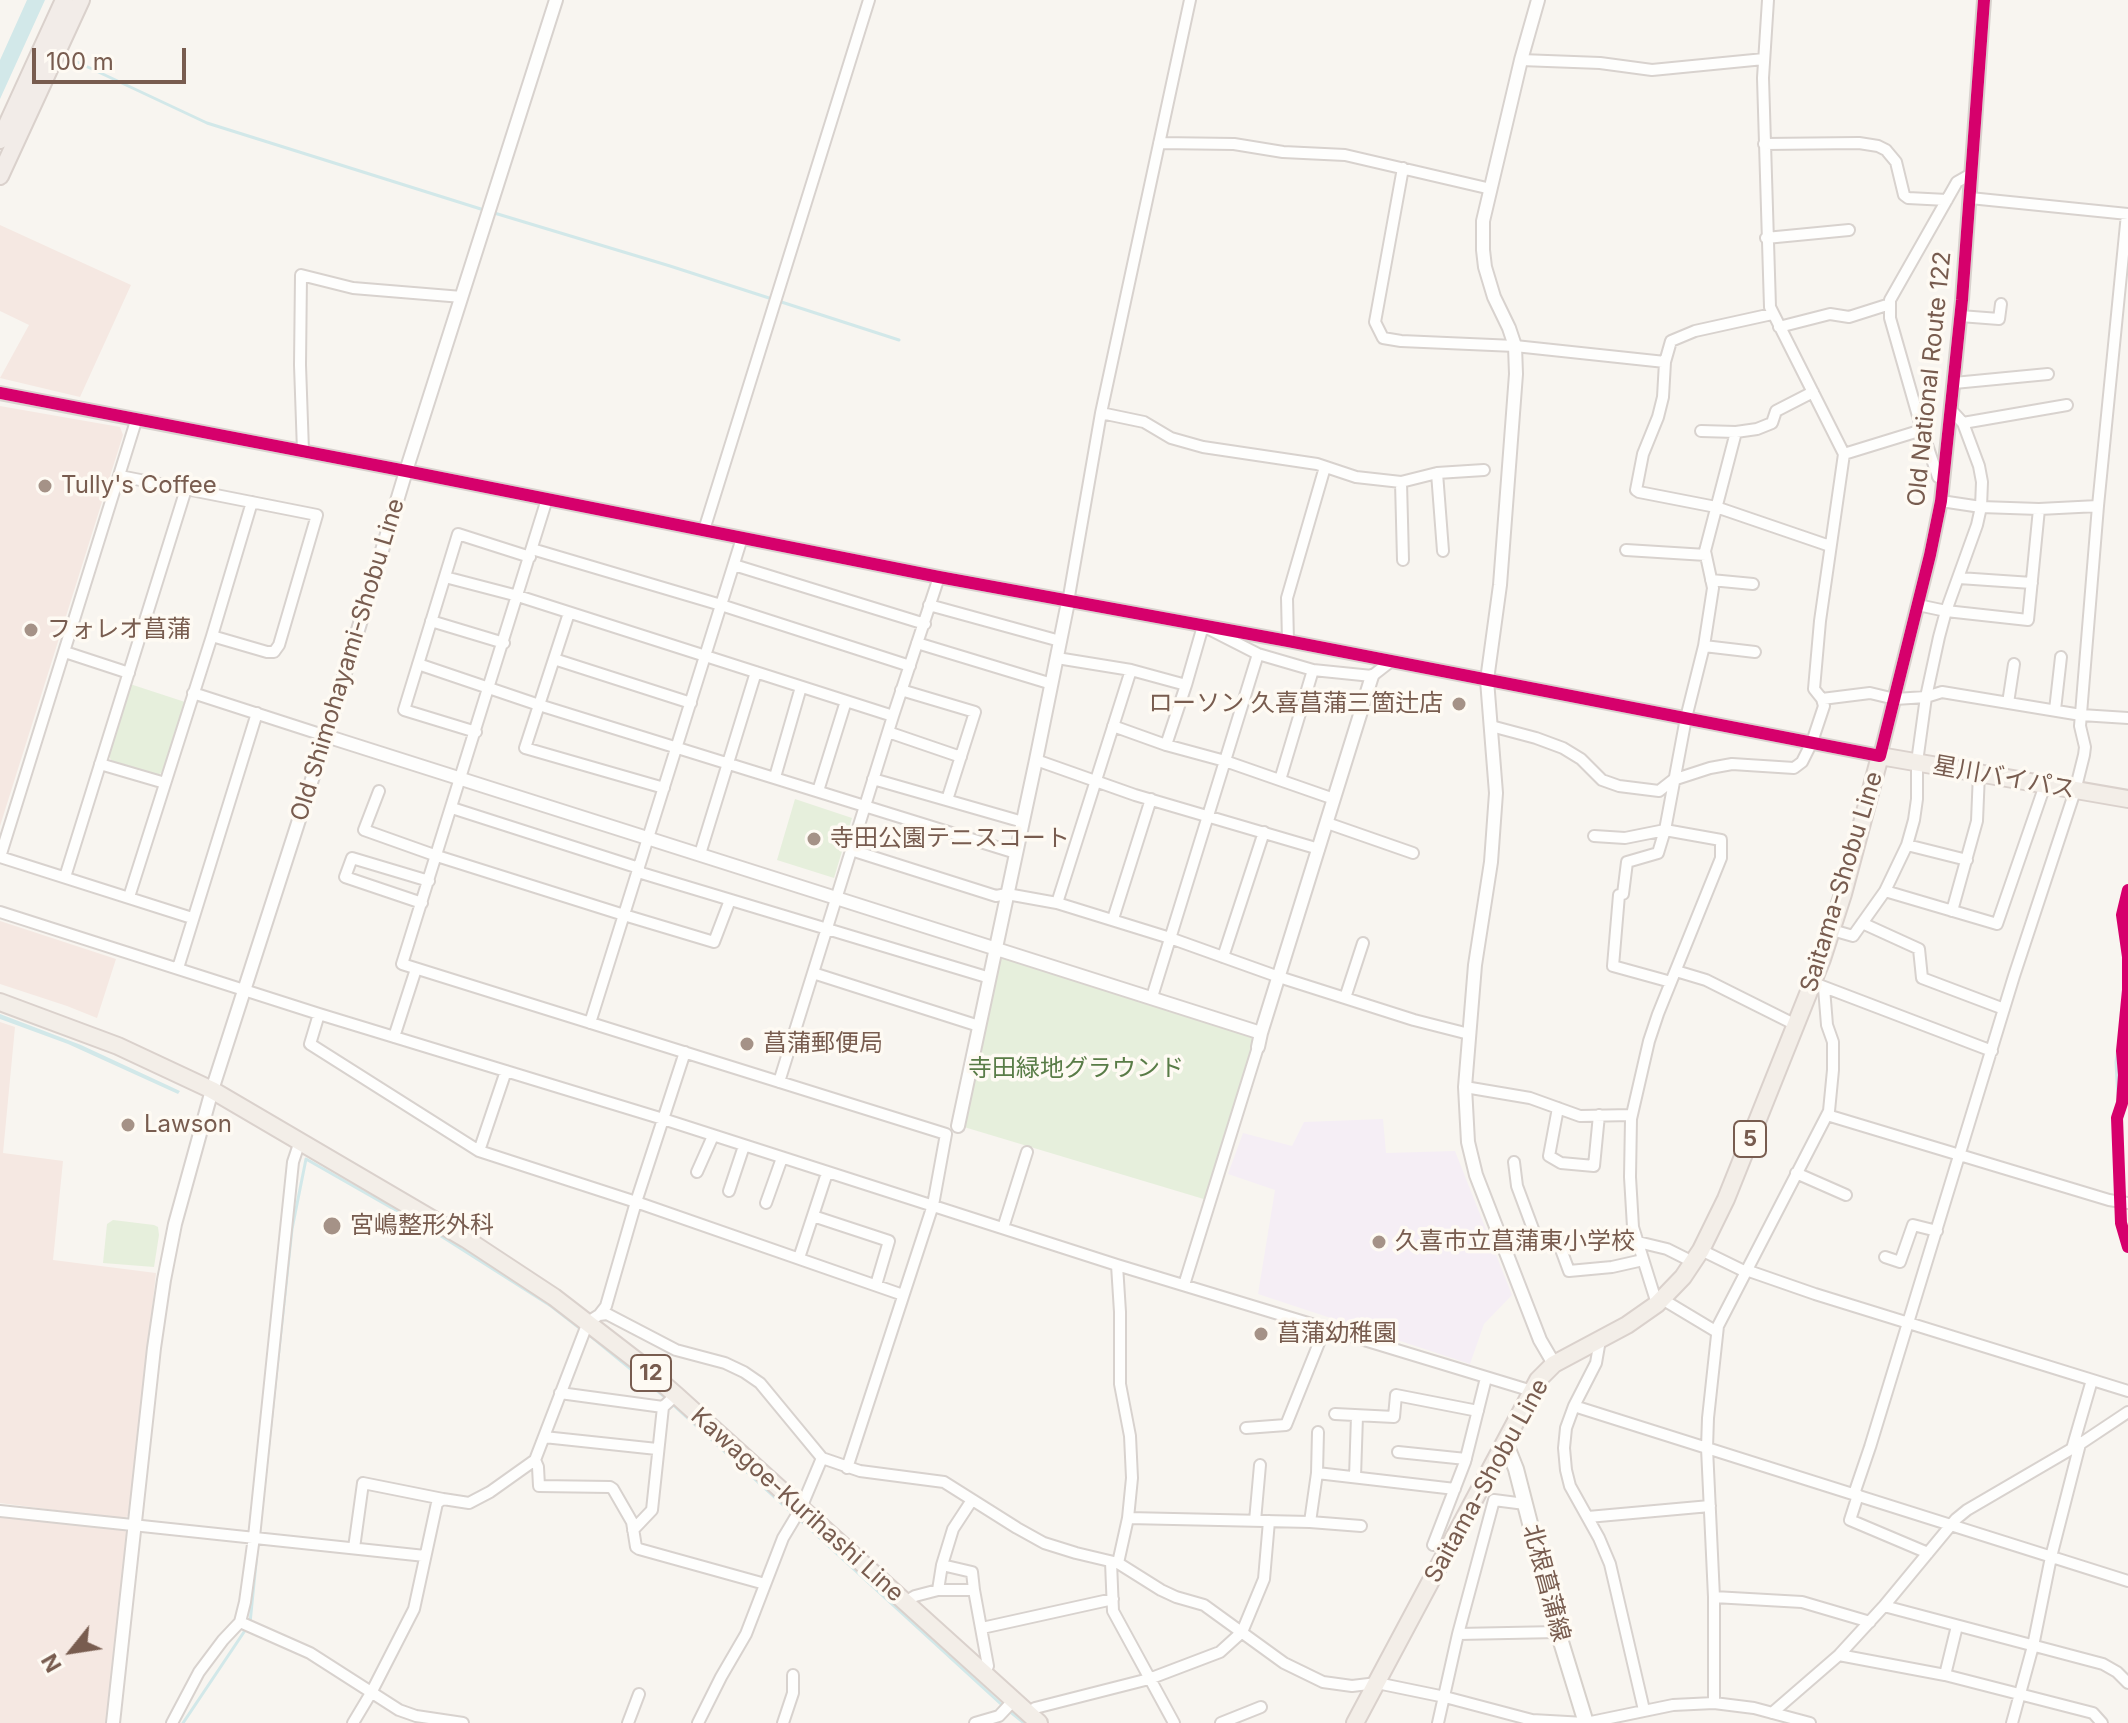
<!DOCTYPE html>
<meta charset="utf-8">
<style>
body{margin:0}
#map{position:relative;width:2128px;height:1723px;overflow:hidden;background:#f8f5f0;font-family:Inter,sans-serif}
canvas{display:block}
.north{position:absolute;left:32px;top:1611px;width:80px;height:80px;-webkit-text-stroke:6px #fefaf3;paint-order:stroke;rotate:240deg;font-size:22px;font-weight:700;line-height:32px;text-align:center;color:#785c4f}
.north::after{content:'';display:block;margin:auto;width:28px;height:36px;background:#785c4f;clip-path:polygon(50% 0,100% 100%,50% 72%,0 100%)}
.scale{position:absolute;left:32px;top:48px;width:154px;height:36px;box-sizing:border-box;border:4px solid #785c4f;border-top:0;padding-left:10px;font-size:24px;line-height:28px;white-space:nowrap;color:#785c4f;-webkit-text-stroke:6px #fefaf3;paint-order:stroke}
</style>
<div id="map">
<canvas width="2128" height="1723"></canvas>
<div class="north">N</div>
<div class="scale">100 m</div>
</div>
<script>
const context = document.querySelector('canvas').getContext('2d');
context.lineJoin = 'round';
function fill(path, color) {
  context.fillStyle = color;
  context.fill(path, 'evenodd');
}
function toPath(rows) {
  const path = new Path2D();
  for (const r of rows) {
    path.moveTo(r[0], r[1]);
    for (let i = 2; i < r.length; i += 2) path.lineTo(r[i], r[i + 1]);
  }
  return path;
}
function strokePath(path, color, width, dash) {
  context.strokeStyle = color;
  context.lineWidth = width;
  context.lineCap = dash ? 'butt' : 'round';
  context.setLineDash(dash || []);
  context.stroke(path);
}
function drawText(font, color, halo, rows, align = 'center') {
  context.font = font + ' Inter,"Noto Sans JP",sans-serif';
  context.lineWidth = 7;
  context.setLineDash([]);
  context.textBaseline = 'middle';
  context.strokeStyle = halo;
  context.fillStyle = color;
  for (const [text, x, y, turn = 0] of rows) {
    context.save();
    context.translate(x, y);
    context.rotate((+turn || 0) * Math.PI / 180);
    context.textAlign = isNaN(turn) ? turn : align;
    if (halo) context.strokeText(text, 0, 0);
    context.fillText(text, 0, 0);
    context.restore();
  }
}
fill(toPath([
 [0,225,131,285,80,397,0,378,29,325,0,311],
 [0,406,120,427,123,435,0,826],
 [0,921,116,959,97,1018,67,1006,0,984],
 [0,1022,15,1027,3,1153,63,1161,53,1260,156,1273,130,1514,124,1519,0,1503],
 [0,1515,124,1528,127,1534,106,1723,0,1723]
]), '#f5e8e2');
fill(toPath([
 [1383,1119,1386,1153,1455,1151,1512,1295,1484,1324,1470,1364,1258,1294,1275,1190,1228,1174,1243,1133,1292,1146,1304,1122]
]), '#f5eef5');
fill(toPath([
 [130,684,185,702,163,772,154,777,113,763,108,755],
 [795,799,852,818,834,878,777,860],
 [1000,953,1257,1036,1207,1200,964,1127],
 [113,1220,154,1225,158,1227,159,1235,154,1267,103,1263,107,1224]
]), '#e6efdc');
fill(toPath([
 [27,0,45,0,0,99,0,60],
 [0,1014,81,1045,180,1091,178,1094,68,1044,0,1019]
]), '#d2e8e9');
strokePath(toPath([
 [75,61,207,123,484,210],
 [491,212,670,266,899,340],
 [2116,1167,2114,1123,2118,1099,2116,1062,2124,1004,2124,951],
 [588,1334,666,1398],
 [671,1403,793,1514],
 [261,1516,292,1229,306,1159,441,1236,551,1306,582,1330],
 [799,1519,1002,1705],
 [250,1623,258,1543],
 [1008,1710,1024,1723],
 [183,1723,246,1629]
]), '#d2e8e9', 3);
const minor = toPath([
 [1521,60,1600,63,1652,70,1764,59],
 [1159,143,1234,144,1283,152,1345,155,1491,189],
 [1764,144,1859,143,1878,146,1886,150,1896,162,1904,195,1908,198,1947,200],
 [1403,168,1375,322,1383,338,1401,341,1515,346,1665,362],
 [1970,198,2128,214],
 [1766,238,1849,230],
 [1772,314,1695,331,1671,341,1665,362,1663,397,1658,417,1643,454,1636,490,1639,492,1716,507,1830,546],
 [1960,316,1999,319,2001,304],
 [1779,327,1830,314,1849,317,1890,304],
 [1954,383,2048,374],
 [1101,413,1144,422,1171,438,1203,447,1317,464,1356,477,1401,482,1437,473,1484,470],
 [136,421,0,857,192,918],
 [1963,423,2067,405],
 [1701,431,1736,432,1757,429,1772,423,1776,411,1813,392],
 [303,451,300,365,301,275,353,288,462,297],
 [1844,454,1922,430],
 [1437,473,1443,551],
 [120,476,317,515,279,645,274,652,267,652,212,636],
 [1944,479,1938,477,1922,430,1890,318,1890,300,1957,182,1971,174],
 [1401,482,1403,560],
 [547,499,402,964,946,1134,933,1205,847,1468],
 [1941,501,1981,507,2039,509,2098,506],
 [704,530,869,0],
 [532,549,721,605,910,666],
 [1626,550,1706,555],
 [734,565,925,624],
 [445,577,518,596,893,716],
 [1959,578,2032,583],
 [1711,580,1753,584],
 [1068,602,1101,413,1190,0],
 [929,605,1060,641],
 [1918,605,1946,611,2028,620,2039,509],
 [569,613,525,748,664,788],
 [431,621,504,643],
 [1288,641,1287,598,1325,467],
 [917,643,1052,684],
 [1704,646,1755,652],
 [65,652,129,673],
 [554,659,691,703],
 [418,664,539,705,1016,853],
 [1131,670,1186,685,1203,626,1258,654,1313,670,1372,676,1390,662],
 [901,690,975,712,947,800],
 [193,693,326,736],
 [1822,699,1870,693,1895,699,1926,697,1942,692,2081,715,2128,718],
 [2008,703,2014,664],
 [2055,710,2061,657],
 [1113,726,1166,745,1225,761,1334,799],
 [1491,726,1536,738,1563,748,1581,759,1602,780,1619,786,1659,791,1673,780,1710,768,1732,764,1794,768,1802,762,1812,742,1824,706,1822,699,1814,689,1820,621,1844,454,1770,307,1763,78,1768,0],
 [476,732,404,710,458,534,530,557],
 [888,732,961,757],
 [1166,745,1186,685],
 [1036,760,1135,795,1319,849],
 [100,764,165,783],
 [775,777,801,687],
 [873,779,1023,822],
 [1280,780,1313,670],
 [379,791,364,830,437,856,624,915,714,942,730,900],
 [818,791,846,701],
 [452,808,639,868],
 [1327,823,1413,853],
 [1594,836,1625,838,1665,830,1658,853,1627,862,1623,894,1619,895,1613,966,1671,982],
 [1907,845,1967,860],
 [851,850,996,896,1007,894,1057,903,1170,938,1279,977,1414,1020,1469,1034],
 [700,854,756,672],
 [638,872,990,978],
 [65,877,186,489],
 [1885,891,1997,924,2045,785],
 [129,897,212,636,252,502],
 [422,903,345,877,352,858,429,881],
 [1057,903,1131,670,1057,658],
 [1952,911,1977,821,1979,773],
 [0,912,319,1014,663,1119,1117,1265,1532,1391],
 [1113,919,1151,799],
 [1862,923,1919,949,1922,978,2004,1009],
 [1832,930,1853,936,1885,891,1907,845,1914,820,1917,799,1917,762,1926,697,1939,637,1946,611,1977,525,1981,507,1982,482,1979,466,1963,423,1952,411],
 [1223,957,1264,832],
 [178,968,257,713],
 [1676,971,1706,980,1796,1025],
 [813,973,979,1026],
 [1819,985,1992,1051],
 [1152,997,1258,654],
 [1345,998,1363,943],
 [319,1014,310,1044,479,1151,636,1202,903,1295],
 [590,1023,742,538],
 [394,1037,416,969],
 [779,1082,893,716,939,577],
 [1465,1087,1530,1098,1580,1116,1632,1115],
 [1558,1108,1549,1156,1561,1163,1594,1166,1599,1115],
 [1827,1115,2109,1200,2128,1203],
 [479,1151,506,1071],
 [1514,1162,1517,1186,1536,1237],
 [697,1172,713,1136],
 [1796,1173,1846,1195],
 [729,1191,744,1146],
 [766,1203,782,1158],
 [813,1216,889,1241,876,1285],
 [1003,1228,1027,1152],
 [1500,1240,1556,1236,1569,1271,1612,1267,1643,1260],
 [1638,1242,1667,1249,1685,1258,1692,1264],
 [1701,1250,1746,1272],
 [1885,1257,1900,1262,1913,1225,1937,1231],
 [799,1258,827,1173],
 [1117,1265,1120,1312,1120,1384,1130,1436,1132,1478,1128,1518,1118,1563],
 [1746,1270,1815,1294,2128,1391],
 [1184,1285,1258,1047],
 [1662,1299,1717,1332],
 [1657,1304,1633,1227,1630,1177,1631,1119,1649,1041,1658,1014,1721,858,1721,840,1665,830,1686,718,1704,646,1713,588,1705,551,1736,432],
 [599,1315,607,1314,676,1350,725,1363,744,1372,760,1383,822,1458,860,1471,944,1482,1017,1528,1044,1543,1076,1553,1118,1563,1161,1590,1176,1597,1204,1605,1284,1663,1323,1682,1352,1686,1377,1683,1445,1697,1532,1720,1585,1723],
 [1600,1340,1596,1363,1574,1406,1566,1428,1564,1448,1566,1470,1570,1486,1599,1538,1610,1564,1644,1710],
 [560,1393,663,1407,676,1395],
 [1574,1406,2128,1581],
 [1335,1414,1394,1417,1396,1395,1478,1411],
 [1246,1428,1286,1425,1325,1328],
 [1318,1432,1317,1473,1455,1489],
 [544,1437,657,1449],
 [2072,1449,2092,1380],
 [1398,1452,1466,1459],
 [535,1460,538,1467,539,1486,610,1487,613,1489,632,1522,636,1547,639,1549,765,1584],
 [1317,1473,1310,1522,1361,1526],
 [1355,1477,1357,1416],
 [1854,1494,1870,1447,2014,976,2075,791,2084,755,2085,747,2080,726,2098,506,2127,214],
 [1858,1495,1850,1520,1928,1553],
 [0,1511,425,1556],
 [1588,1517,1710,1506],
 [1128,1518,1310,1522],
 [1255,1521,1260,1465],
 [633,1530,652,1510,663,1407],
 [1433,1545,1465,1462,1486,1378],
 [354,1548,363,1483,443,1499],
 [1111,1562,1113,1611,1174,1723],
 [942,1565,953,1529,972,1500],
 [974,1590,988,1666,984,1675],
 [1714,1597,1802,1602,1870,1622],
 [905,1602,915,1596,938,1590,974,1590,972,1572,942,1565,938,1590],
 [1884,1606,2103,1664,2117,1672,2128,1683],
 [240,1622,310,1653,399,1710,416,1716,463,1723],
 [982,1628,1113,1599],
 [1458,1634,1558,1632],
 [1839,1655,1945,1675,2093,1713,2102,1723],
 [1945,1675,1957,1626],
 [1714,1703,1714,1597,1707,1448,1708,1418,1718,1326,1829,1111,1833,1070,1833,1042,1827,1025,1824,988],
 [1028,1713,1035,1708,1149,1679,1220,1652,1242,1632,1264,1579,1269,1521],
 [1772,1713,1839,1655,1884,1606,1956,1519,1967,1510,2080,1444,2128,1412],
 [172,1723,199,1672,223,1640,240,1622,245,1602,254,1537,293,1162,300,1141],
 [353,1723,371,1693,414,1609,437,1503,443,1499,469,1503,490,1492,535,1460,588,1322,599,1315,606,1306,636,1202,685,1052],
 [628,1723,639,1694],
 [698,1723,721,1677,746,1634,783,1538,801,1508,822,1458],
 [783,1723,793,1693,793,1675],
 [975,1723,999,1716,1013,1701],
 [1221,1723,1261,1707],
 [1438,1723,1458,1634,1494,1500,1525,1504],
 [1586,1723,1673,1705,1714,1703,1754,1708,1810,1723],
 [2012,1723,2033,1646,2051,1557,2080,1444]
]);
const tertiary = toPath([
 [1538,0,1521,60,1483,221,1483,250,1485,267,1494,297,1509,328,1515,346,1516,374,1500,585,1487,680,1496,793,1491,862,1475,965,1465,1087,1468,1142,1476,1175,1540,1340,1554,1364],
 [0,393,406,471,939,577,1288,641,1880,756,1930,555,1941,501,1962,300,1984,0],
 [326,736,1261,1033],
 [1258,1047,1261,1033,1372,676],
 [958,1126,1036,760,1068,602],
 [113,1723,154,1348,164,1280,175,1224,212,1090,326,736,406,471,556,0]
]);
const secondary = toPath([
 [1506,1444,1516,1469,1558,1632,1586,1723]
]);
const primary = toPath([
 [0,1002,118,1046,212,1090,466,1239,554,1297,637,1361,676,1395,1039,1723],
 [1355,1723,1538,1380,1554,1364,1627,1325,1657,1304,1683,1277,1701,1250,1726,1199,1822,959,1843,894,1880,756,2128,799]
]);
const trunk = toPath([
 [0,140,64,0],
 [0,176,81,0]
]);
strokePath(minor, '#d8d2ce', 14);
strokePath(tertiary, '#d8d2ce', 16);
strokePath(secondary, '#d7d1cb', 18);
strokePath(primary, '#dad1cc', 20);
strokePath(trunk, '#dad1cc', 20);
strokePath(minor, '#fefefd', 10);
strokePath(tertiary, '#fefefd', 12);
strokePath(secondary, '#fefefd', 14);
strokePath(primary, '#f3eee8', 16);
strokePath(trunk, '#f2ece8', 16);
strokePath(toPath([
 [0,393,406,471,939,577,1288,641,1880,756,1930,555,1941,501,1962,300,1984,0],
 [2128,890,2122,915,2128,957,2128,990,2122,1051,2124,1075,2122,1103,2117,1118,2121,1223,2128,1247]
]), '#d6006c', 12);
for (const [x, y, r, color] of [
 [45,486,8,"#a59287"],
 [31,630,8,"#a59287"],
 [1459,704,8,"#a59287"],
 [814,839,8,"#a59287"],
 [747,1044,8,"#a59287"],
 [128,1125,8,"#a59287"],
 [332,1226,10,"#a59287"],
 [1379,1242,8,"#a59287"],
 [1261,1334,8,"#a59287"]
]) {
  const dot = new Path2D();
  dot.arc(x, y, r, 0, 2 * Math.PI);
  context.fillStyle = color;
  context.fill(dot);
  strokePath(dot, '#fefaf3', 3);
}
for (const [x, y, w] of [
 [1750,1139,32],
 [651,1373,40]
]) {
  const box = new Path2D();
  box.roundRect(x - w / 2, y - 18, w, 36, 6);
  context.fillStyle = '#fefaf3';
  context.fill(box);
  strokePath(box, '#785c4f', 2);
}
drawText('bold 22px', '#785c4f', null, [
 ["5",1750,1139],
 ["12",651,1373]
]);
drawText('24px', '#785c4f', '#fefaf3', [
 ["Old National Route 122",1930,379,-84],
 ["Old Shimohayami-Shobu Line",348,660,-73],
 ["星川バイパス",2004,778,10],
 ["Saitama-Shobu Line",1842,882,-73],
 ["Saitama-Shobu Line",1487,1481,-61],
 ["Kawagoe-Kurihashi Line",797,1505,42],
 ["北根菖蒲線",1546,1583,75]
]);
drawText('24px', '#785c4f', '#fefaf3', [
 ["Tully's Coffee",61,486],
 ["フォレオ菖蒲",47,630],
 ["ローソン 久喜菖蒲三箇辻店",1443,704,"right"],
 ["寺田公園テニスコート",830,839],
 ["菖蒲郵便局",763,1044],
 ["Lawson",144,1125],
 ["宮嶋整形外科",350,1226],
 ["久喜市立菖蒲東小学校",1395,1242],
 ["菖蒲幼稚園",1277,1334]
], 'left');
drawText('24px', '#597c47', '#fefaf3', [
 ["寺田緑地グラウンド",1076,1069]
]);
</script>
